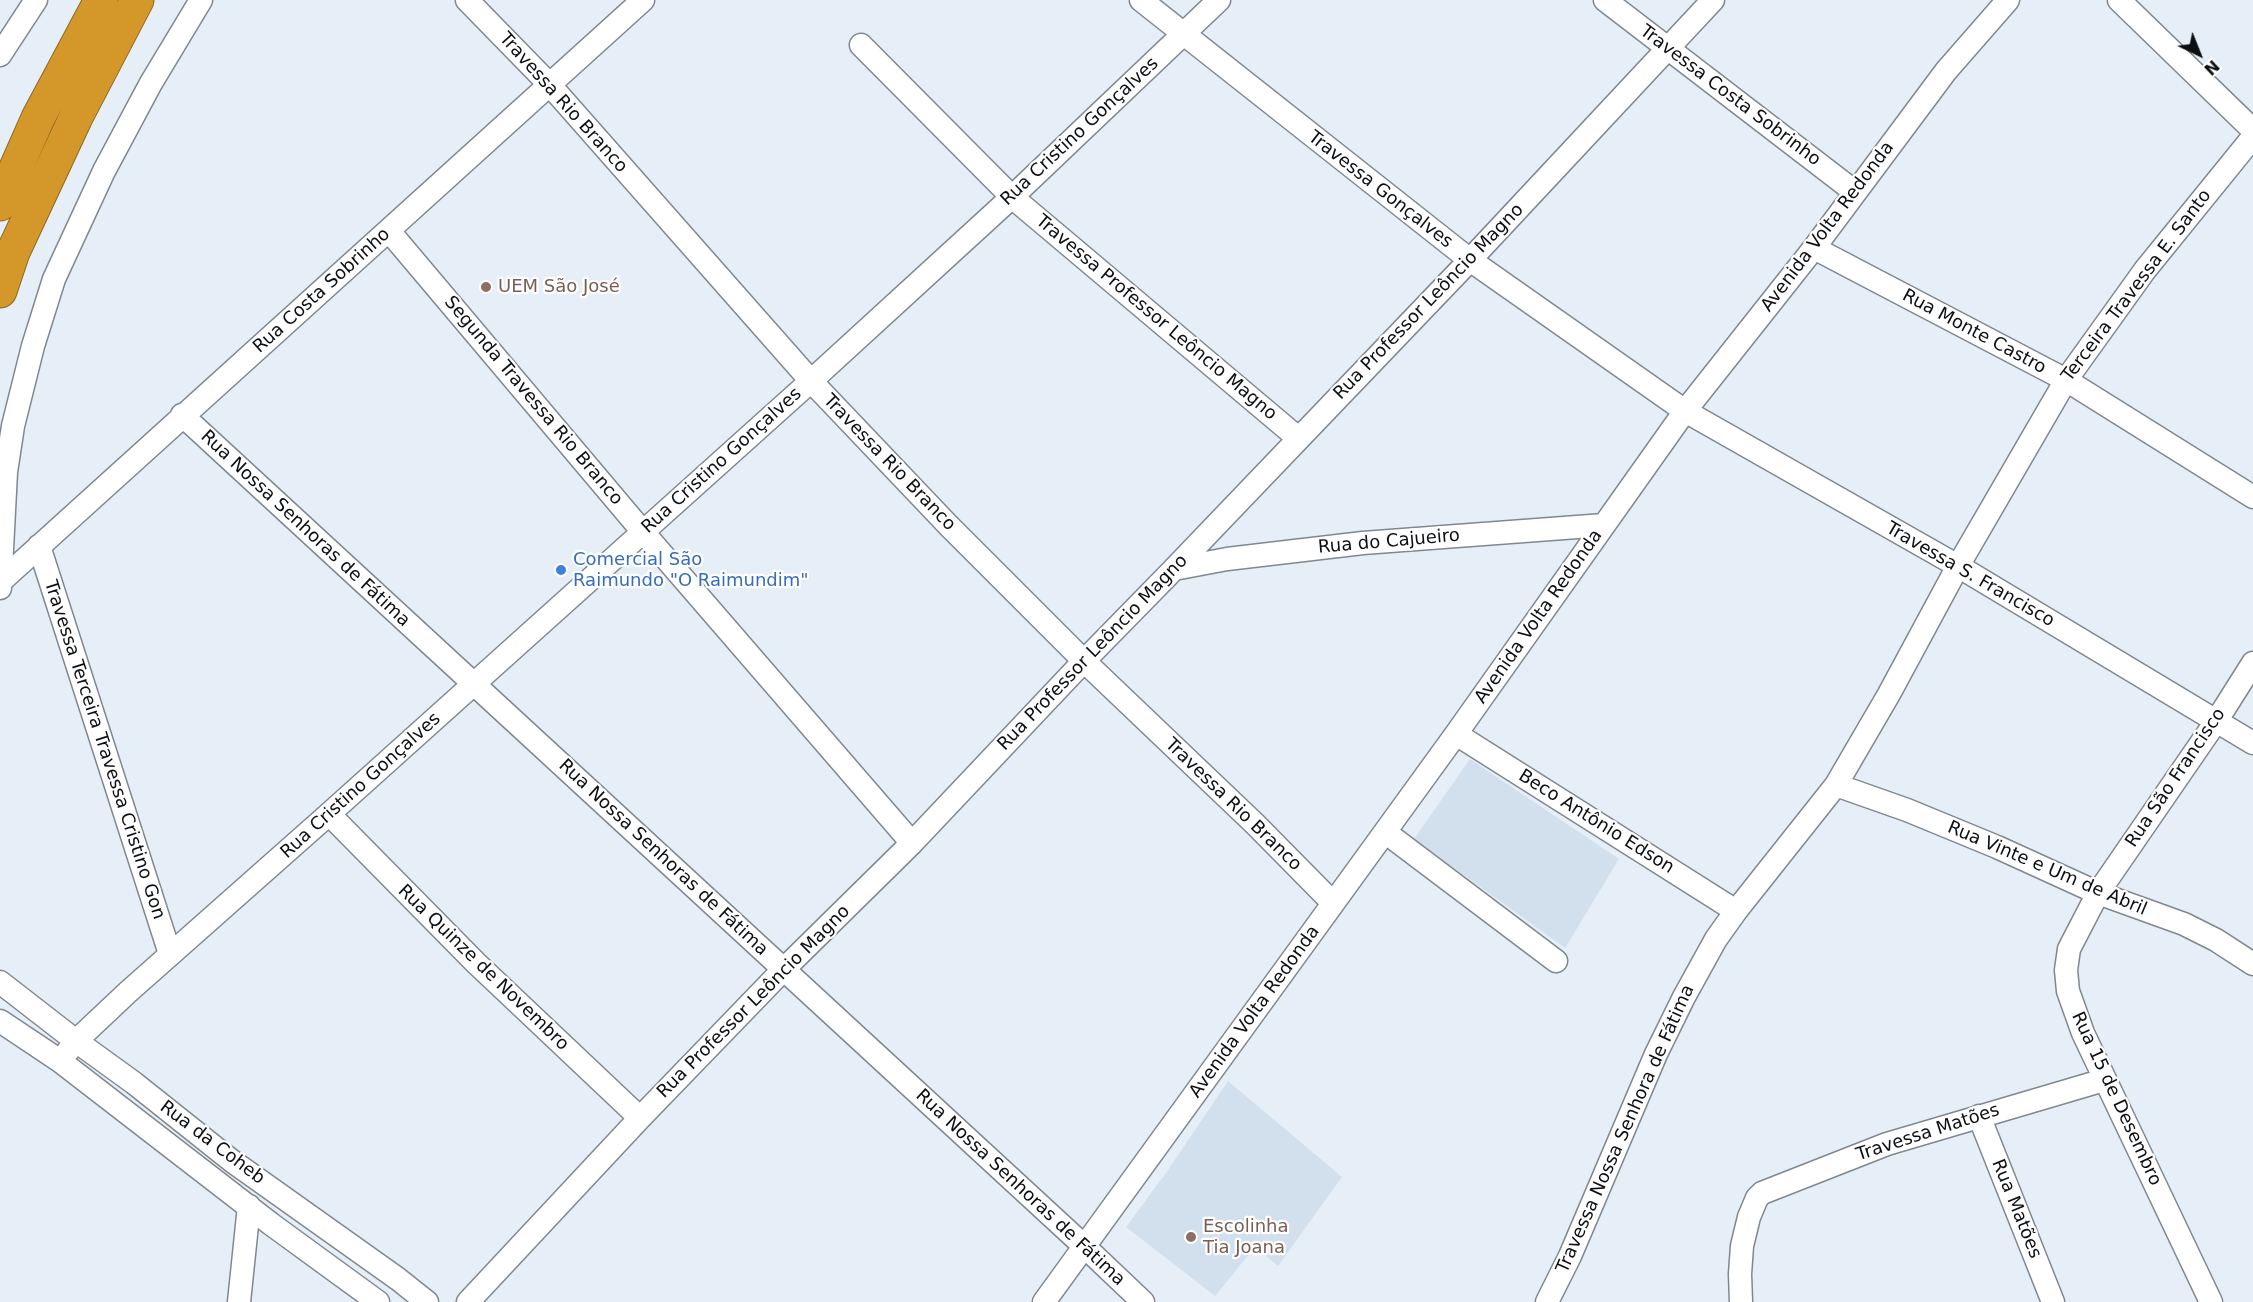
<!DOCTYPE html>
<meta charset="utf-8">
<style>
body{margin:0}
#map{position:relative;width:2253px;height:1302px;overflow:hidden;background:#e6eff7;font-family:"DejaVu Sans",sans-serif}
canvas{display:block}
.north{position:absolute;left:2169px;top:24px;width:60px;height:60px;-webkit-text-stroke:4px #fff;paint-order:stroke;rotate:137deg;font-size:16px;font-weight:700;line-height:24px;text-align:center;color:#0c0f12}
.north::after{content:'';display:block;margin:auto;width:21px;height:27px;background:#0c0f12;clip-path:polygon(50% 0,100% 100%,50% 72%,0 100%)}
</style>
<div id="map">
<canvas width="2253" height="1302"></canvas>
<div class="north">N</div>
</div>
<script>
const context = document.querySelector('canvas').getContext('2d');
context.lineJoin = 'round';
function fill(path, color) {
  context.fillStyle = color;
  context.fill(path, 'evenodd');
}
function toPath(rows) {
  const path = new Path2D();
  for (const r of rows) {
    path.moveTo(r[0], r[1]);
    for (let i = 2; i < r.length; i += 2) path.lineTo(r[i], r[i + 1]);
  }
  return path;
}
function strokePath(path, color, width, dash) {
  context.strokeStyle = color;
  context.lineWidth = width;
  context.lineCap = dash ? 'butt' : 'round';
  context.setLineDash(dash || []);
  context.stroke(path);
}
function drawText(font, color, halo, rows, align = 'center') {
  context.font = font + ' "DejaVu Sans",sans-serif';
  context.lineWidth = 4.5;
  context.setLineDash([]);
  context.textBaseline = 'middle';
  context.strokeStyle = halo;
  context.fillStyle = color;
  for (const [text, x, y, turn = 0] of rows) {
    context.save();
    context.translate(x, y);
    context.rotate((+turn || 0) * Math.PI / 180);
    context.textAlign = isNaN(turn) ? turn : align;
    if (halo) context.strokeText(text, 0, 0);
    context.fillText(text, 0, 0);
    context.restore();
  }
}
fill(toPath([
 [1470,759,1619,859,1565,948,1414,839],
 [1228,1081,1342,1177,1278,1266,1255,1247,1215,1296,1126,1227,1166,1173]
]), '#d2e0ed');
const minor = toPath([
 [467,0,549,84,811,381,949,526,1084,661,1255,824,1333,903],
 [1141,0,1470,260,1685,411,1958,566,2253,743],
 [1605,0,1855,192],
 [2119,0,2253,130],
 [861,45,1012,197,1298,438],
 [0,55,36,0],
 [389,231,643,532,912,843],
 [1814,248,2066,380,2253,497],
 [182,415,1084,1246,1143,1302],
 [39,546,170,954],
 [1174,569,1227,559,1363,543,1604,525],
 [1,581,643,0],
 [0,588,6,472,13,426,33,346,54,279,104,171,151,83,201,0],
 [1456,734,1736,911],
 [1836,785,1907,810,1997,847,2098,893,2184,924,2216,940,2253,964],
 [329,814,476,963,640,1118],
 [1385,832,1556,961],
 [0,982,76,1041,134,1083,232,1161,398,1279,427,1302],
 [0,1021,60,1061,271,1224,378,1302],
 [60,1061,76,1041,128,992,329,814,811,381,1012,197,1219,0],
 [1979,1116,2053,1302],
 [239,1302,249,1206],
 [468,1302,640,1118,783,970,912,843,1084,661,1174,569,1470,260,1713,0],
 [1044,1302,1456,734,1685,411,1814,248,1946,71,2008,0],
 [1547,1302,1570,1256,1656,1054,1684,997,1716,939,1736,911,1836,785,1889,694,1958,566,2066,380,2145,270,2253,137],
 [1741,1302,1740,1274,1742,1246,1749,1217,1757,1198,1762,1193,1887,1144,2104,1080],
 [2211,1302,2083,1033,2068,991,2066,970,2069,949,2098,893,2217,720,2253,663]
]);
const highway = toPath([
 [0,204,38,118,101,0],
 [0,291,13,252,76,117,137,0]
]);
strokePath(minor, '#80888f', 25);
strokePath(highway, '#8d6821', 35);
strokePath(minor, '#fff', 22);
strokePath(highway, '#d39829', 33);
for (const [x, y, r, color] of [
 [486,287,6,"#8d6e63"],
 [561,570,6,"#3f7fe0"],
 [1191,1237,6,"#8d6e63"]
]) {
  const dot = new Path2D();
  dot.arc(x, y, r, 0, 2 * Math.PI);
  context.fillStyle = color;
  context.fill(dot);
  strokePath(dot, '#fff', 2);
}
drawText('18px', '#0c0f12', '#fff', [
 ["Travessa Costa Sobrinho",1730,96,37],
 ["Travessa Rio Branco",563,103,48],
 ["Rua Cristino Gonçalves",1080,132,-43],
 ["Travessa Gonçalves",1380,190,38],
 ["Avenida Volta Redonda",1828,227,-53],
 ["Terceira Travessa E. Santo",2137,286,-53],
 ["Rua Costa Sobrinho",322,291,-42],
 ["Rua Professor Leôncio Magno",1429,302,-46],
 ["Travessa Professor Leôncio Magno",1156,318,40],
 ["Rua Monte Castro",1974,332,28],
 ["Segunda Travessa Rio Branco",533,401,50],
 ["Rua Cristino Gonçalves",722,461,-42],
 ["Travessa Rio Branco",889,463,46],
 ["Rua Nossa Senhoras de Fátima",305,529,43],
 ["Rua do Cajueiro",1389,542,-5],
 ["Travessa S. Francisco",1970,575,30],
 ["Avenida Volta Redonda",1539,617,-55],
 ["Rua Professor Leôncio Magno",1093,653,-46],
 ["Travessa Terceira Travessa Cristino Gon",104,750,72],
 ["Rua São Francisco",2176,778,-56],
 ["Rua Cristino Gonçalves",361,786,-42],
 ["Travessa Rio Branco",1233,805,44],
 ["Beco Antônio Edson",1596,822,32],
 ["Rua Nossa Senhoras de Fátima",663,858,43],
 ["Rua Vinte e Um de Abril",2047,869,23],
 ["Rua Quinze de Novembro",483,968,44],
 ["Rua Professor Leôncio Magno",754,1002,-45],
 ["Avenida Volta Redonda",1255,1012,-54],
 ["Rua 15 de Desembro",2116,1099,65],
 ["Travessa Nossa Senhora de Fátima",1626,1129,-66],
 ["Travessa Matões",1928,1133,-18],
 ["Rua da Coheb",212,1143,37],
 ["Rua Nossa Senhoras de Fátima",1020,1188,43],
 ["Rua Matões",2016,1209,68]
]);
drawText('18px', '#785e54', '#fff', [
 ["UEM São José",498,287],
 ["Escolinha",1203,1227],
 ["Tia Joana",1203,1248]
], 'left');
drawText('18px', '#366cbe', '#fff', [
 ["Comercial São",573,560],
 ["Raimundo \"O Raimundim\"",573,581]
], 'left');
</script>
